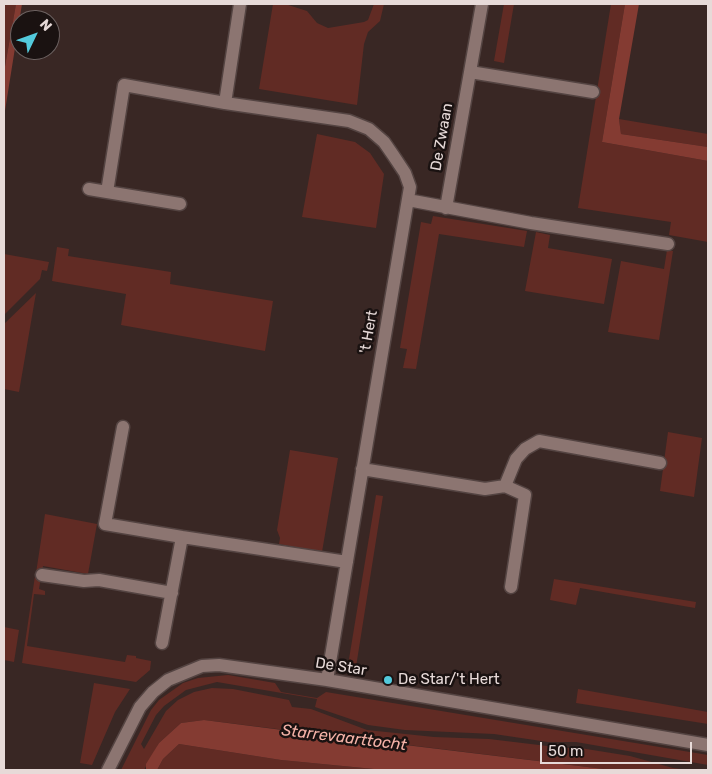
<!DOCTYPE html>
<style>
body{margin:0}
#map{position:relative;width:712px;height:774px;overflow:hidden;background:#392724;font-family:Rubik,sans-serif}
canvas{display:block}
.frame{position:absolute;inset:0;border:5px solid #e7dad8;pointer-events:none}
.north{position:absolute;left:10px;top:10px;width:50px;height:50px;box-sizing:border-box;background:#1a1211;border:1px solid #6c6261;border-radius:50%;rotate:48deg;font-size:14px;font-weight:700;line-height:20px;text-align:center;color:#e7dad8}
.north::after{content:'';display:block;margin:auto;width:18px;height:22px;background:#53cadc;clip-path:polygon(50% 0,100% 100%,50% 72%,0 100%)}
.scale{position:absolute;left:540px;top:742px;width:152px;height:22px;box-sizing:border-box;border:2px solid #e7dad8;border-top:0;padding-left:6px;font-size:15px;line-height:18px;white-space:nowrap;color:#e7dad8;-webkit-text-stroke:4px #1a1211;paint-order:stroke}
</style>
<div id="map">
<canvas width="712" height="774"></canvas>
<div class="frame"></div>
<div class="north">N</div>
<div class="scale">50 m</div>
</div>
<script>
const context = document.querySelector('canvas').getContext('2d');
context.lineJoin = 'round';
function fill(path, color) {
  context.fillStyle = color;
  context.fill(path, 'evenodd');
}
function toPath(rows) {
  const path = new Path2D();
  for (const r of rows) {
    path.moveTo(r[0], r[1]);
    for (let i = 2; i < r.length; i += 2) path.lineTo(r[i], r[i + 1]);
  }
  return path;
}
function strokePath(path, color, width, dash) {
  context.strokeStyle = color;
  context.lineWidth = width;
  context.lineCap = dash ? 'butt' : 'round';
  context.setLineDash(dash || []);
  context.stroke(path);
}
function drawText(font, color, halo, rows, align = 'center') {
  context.font = font + ' Rubik,sans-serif';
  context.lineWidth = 5;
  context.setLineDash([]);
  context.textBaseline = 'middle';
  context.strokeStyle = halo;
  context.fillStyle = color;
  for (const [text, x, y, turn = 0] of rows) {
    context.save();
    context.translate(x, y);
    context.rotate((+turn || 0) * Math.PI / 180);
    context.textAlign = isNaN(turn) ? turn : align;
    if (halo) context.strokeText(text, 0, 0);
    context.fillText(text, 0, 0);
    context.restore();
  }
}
fill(toPath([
 [4,4,16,4,4,72],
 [273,4,285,4,307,11,317,23,328,28,364,22,368,20,374,4,384,4,380,21,368,32,364,44,357,105,259,89],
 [504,4,514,4,504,63,494,61],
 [611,4,625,4,602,142,708,161,708,242,669,235,671,222,578,208],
 [619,119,708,134,708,147,621,134],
 [317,134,355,142,370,153,384,174,376,228,302,217],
 [433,216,527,231,524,247,439,234,416,369,403,368,407,349,400,348,421,222,431,224],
 [536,232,550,235,548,248,612,259,604,304,525,291],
 [57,247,69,249,68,256,171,272,170,284,273,301,265,351,121,325,126,294,52,281],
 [667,250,673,251,659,340,608,332,621,261,664,269],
 [4,254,49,262,47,271,42,270,40,279,4,315],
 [36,293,19,392,4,389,4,324],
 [668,432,702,438,694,497,660,491],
 [290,450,338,458,322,552,279,544,280,538,277,530],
 [376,495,383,496,356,667,348,665],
 [45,514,97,524,88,574,43,566,42,573,36,573],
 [35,576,41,577,39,589,45,591,45,595,34,594,27,646,125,662,127,655,136,656,136,658,151,661,150,670,136,682,22,663],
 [554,579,696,602,695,608,580,588,576,605,550,600],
 [4,627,19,630,14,662,4,660],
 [228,675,275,683,281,692,317,698,326,692,708,755,708,765,576,742,548,742,494,734,405,730,368,725,315,707,317,699,217,682,186,690,164,706,156,715,141,744,144,749,166,711,178,700,194,692,212,688,233,689,289,700,292,707,311,709,367,730,434,737,489,739,564,748,580,748,630,756,673,768,689,770,612,770,204,720,181,723,159,743,144,770,121,770,151,710,159,700,183,683,198,678],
 [94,683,130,689,115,712,92,765,80,763],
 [578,689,708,712,708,724,576,703],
 [179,744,281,760,384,770,157,770,163,759]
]), '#612b24');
fill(toPath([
 [16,4,22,4,4,117,4,72],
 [625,4,639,4,619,119,621,134,708,147,708,161,602,142],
 [204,720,298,732,612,770,384,770,281,760,179,744,163,759,157,770,146,770,146,764,159,743,181,723]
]), '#843b32');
const street = toPath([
 [240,4,225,103,349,121,369,129,384,142,393,155,405,173,410,187,327,680],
 [470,72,593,92],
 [89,189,107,192],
 [408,200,531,223,668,244],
 [180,204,107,192,124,85,225,103],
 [446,208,482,4],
 [123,427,105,524,182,537],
 [362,469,485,489,505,486,516,459,525,449,539,441,660,463],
 [505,486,525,495,511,587],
 [42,575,84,581,99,580,172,593],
 [162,643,182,537,347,562],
 [108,770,140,707,153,692,168,680,202,666,219,665,327,680,708,745]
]);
strokePath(street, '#544442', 15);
strokePath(street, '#8c7571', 12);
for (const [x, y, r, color] of [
 [388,680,5,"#53cadc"]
]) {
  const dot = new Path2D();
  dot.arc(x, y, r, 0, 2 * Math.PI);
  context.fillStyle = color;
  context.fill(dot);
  strokePath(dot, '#1a1211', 2);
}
drawText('15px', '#e7dad8', '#1a1211', [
 ["De Zwaan",442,137,-80],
 ["'t Hert",369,332,-80],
 ["De Star",341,667,9]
]);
drawText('15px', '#e7dad8', '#1a1211', [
 ["De Star/'t Hert",398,680]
], 'left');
drawText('italic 16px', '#f4b2a7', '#1a1211', [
 ["Starrevaarttocht",344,738,7]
]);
</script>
